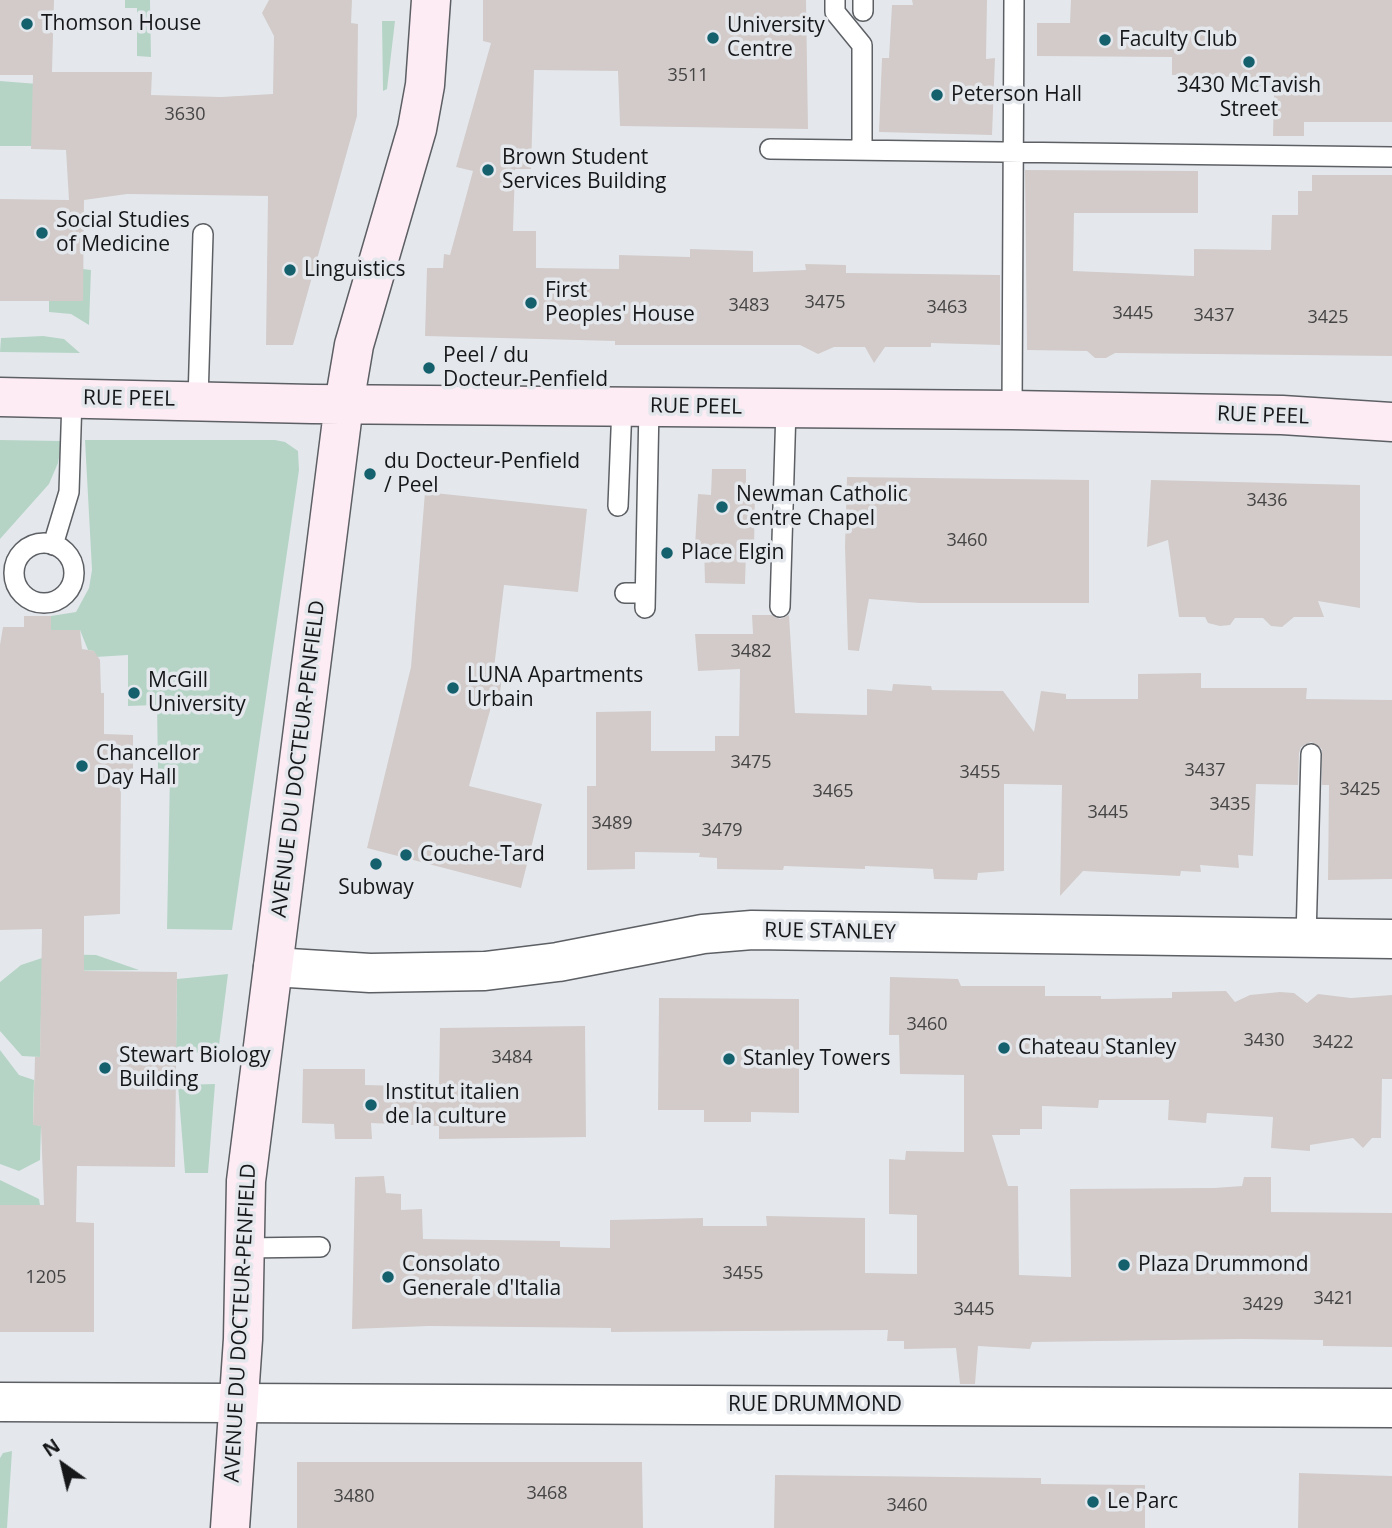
<!DOCTYPE html>
<style>
body{margin:0}
#map{position:relative;width:1392px;height:1528px;overflow:hidden;background:#e4e8ed;font-family:"Open Sans",sans-serif}
canvas{display:block}
.north{position:absolute;left:28px;top:1430px;width:70px;height:70px;-webkit-text-stroke:5px #e4e8ed;paint-order:stroke;rotate:326deg;font-size:19px;font-weight:700;line-height:28px;text-align:center;color:#161719}
.north::after{content:'';display:block;margin:auto;width:24px;height:32px;background:#161719;clip-path:polygon(50% 0,100% 100%,50% 72%,0 100%)}
</style>
<div id="map">
<canvas width="1392" height="1528"></canvas>
<div class="north">N</div>
</div>
<script>
const context = document.querySelector('canvas').getContext('2d');
context.lineJoin = 'round';
function fill(path, color) {
  context.fillStyle = color;
  context.fill(path, 'evenodd');
}
function toPath(rows) {
  const path = new Path2D();
  for (const r of rows) {
    if (r.length === 3) {
      path.moveTo(r[0] + r[2], r[1]);
      path.arc(r[0], r[1], r[2], 0, 2 * Math.PI);
      continue;
    }
    path.moveTo(r[0], r[1]);
    for (let i = 2; i < r.length; i += 2) path.lineTo(r[i], r[i + 1]);
  }
  return path;
}
function strokePath(path, color, width, dash) {
  context.strokeStyle = color;
  context.lineWidth = width;
  context.lineCap = dash ? 'butt' : 'round';
  context.setLineDash(dash || []);
  context.stroke(path);
}
function drawText(font, color, halo, rows, align = 'center') {
  context.font = font + ' "Open Sans",sans-serif';
  context.lineWidth = 7;
  context.setLineDash([]);
  context.textBaseline = 'middle';
  context.strokeStyle = halo;
  context.fillStyle = color;
  for (const [text, x, y, turn = 0] of rows) {
    context.save();
    context.translate(x, y);
    context.rotate((+turn || 0) * Math.PI / 180);
    context.textAlign = isNaN(turn) ? turn : align;
    if (halo) context.strokeText(text, 0, 0);
    context.fillText(text, 0, 0);
    context.restore();
  }
}
fill(toPath([
 [125,0,150,0,151,57,137,56,137,8,125,8],
 [382,21,395,21,387,89,383,91],
 [0,81,63,86,31,146,0,146],
 [83,269,91,270,89,325,71,314,49,312,49,301],
 [43,336,64,339,80,353,0,352,1,338],
 [0,440,62,441,58,463,49,484,0,539],
 [85,440,275,440,285,442,298,451,299,470,232,930,167,929,170,772,158,771,157,705,128,706,128,655,96,657,94,651,88,650,80,630,51,630,51,616,76,612,89,588,92,570],
 [54,954,96,955,139,970,42,971,40,1057,22,1056,0,1031,0,982,21,965],
 [228,974,218,1053,176,1052,177,979],
 [0,1050,19,1075,34,1080,33,1124,41,1126,40,1160,19,1171,0,1164],
 [215,1084,208,1173,185,1173,178,1085],
 [0,1180,39,1199,40,1205,0,1205],
 [12,1451,7,1528,0,1528,0,1458,3,1453]
]), '#b6d4c6');
fill(toPath([
 [0,0,54,0,52,72,152,72,151,95,221,97,273,94,274,36,262,13,269,0,352,0,351,23,358,24,357,116,293,345,266,345,268,196,127,194,84,200,83,301,0,301,0,199,69,200,66,150,31,149,33,75,0,75],
 [483,0,806,0,808,129,620,126,618,71,534,70,531,169,515,169,513,231,536,231,536,268,619,269,619,255,690,257,690,249,753,251,753,272,806,270,805,264,846,265,846,273,1000,275,1000,345,931,343,931,347,885,347,874,363,865,347,834,347,818,354,800,345,615,345,615,341,425,336,427,268,443,268,444,254,450,255,473,171,456,167,491,43,483,41],
 [912,0,987,0,986,59,995,58,992,135,879,132,882,58,889,58,892,5,913,5],
 [1071,0,1392,0,1392,122,1304,122,1304,136,1273,136,1274,93,1233,91,1234,77,1172,75,1172,57,1037,56,1037,23,1070,23],
 [1025,170,1198,171,1198,213,1074,213,1073,271,1194,276,1194,249,1271,250,1272,215,1298,215,1298,191,1312,191,1312,175,1392,175,1392,356,1115,353,1106,358,1095,358,1087,351,1027,350],
 [712,469,746,469,746,491,755,492,754,550,746,550,745,584,705,583,704,545,695,546,698,494,711,495],
 [847,477,1089,480,1089,603,919,603,869,599,859,651,848,650,845,547],
 [1151,480,1360,485,1360,608,1318,601,1324,617,1294,617,1282,627,1271,626,1263,618,1235,618,1230,625,1220,626,1208,623,1205,617,1179,617,1168,540,1147,547],
 [425,492,587,509,578,592,504,585,494,668,503,669,498,708,491,707,469,786,542,804,521,888,367,848,411,667],
 [752,615,772,615,780,619,789,615,795,713,867,715,867,689,892,691,893,684,931,686,932,690,1003,691,1034,732,1041,691,1066,694,1066,699,1138,699,1138,674,1201,673,1201,688,1307,688,1306,699,1392,700,1392,879,1328,880,1329,785,1322,785,1322,749,1311,742,1301,747,1299,753,1298,785,1256,784,1253,856,1238,855,1239,868,1200,865,1201,872,1181,871,1180,876,1083,871,1060,896,1062,785,1004,784,1004,871,978,873,977,880,934,879,933,869,865,866,865,869,784,866,783,870,717,869,717,858,699,857,700,853,635,852,635,869,587,870,587,786,596,786,596,712,651,711,651,751,715,751,715,736,739,736,740,669,698,671,695,634,753,634],
 [24,616,51,616,51,630,80,630,82,649,94,651,100,660,101,693,104,693,104,734,133,735,133,778,121,778,120,914,84,916,84,971,177,972,175,1167,77,1166,76,1222,94,1223,94,1332,0,1332,0,1205,44,1205,41,1126,33,1125,35,1057,40,1057,42,929,0,930,0,645,3,627,24,627],
 [890,977,958,979,961,986,1045,986,1045,996,1101,996,1101,999,1172,998,1172,992,1226,991,1235,1002,1250,995,1280,992,1294,993,1307,1003,1318,994,1351,998,1392,995,1392,1079,1382,1079,1381,1138,1372,1138,1363,1148,1353,1138,1310,1145,1310,1151,1271,1148,1273,1117,1207,1113,1206,1123,1168,1120,1169,1100,1099,1100,1098,1108,1042,1106,1042,1129,1020,1129,1020,1135,992,1135,1008,1186,1018,1186,1019,1275,1071,1277,1070,1189,1214,1188,1242,1186,1244,1177,1271,1177,1271,1212,1392,1213,1392,1347,1323,1346,1323,1340,1242,1339,1032,1342,1030,1349,978,1346,975,1384,960,1384,956,1348,904,1349,904,1341,887,1341,888,1330,611,1332,611,1328,429,1326,352,1329,355,1177,384,1176,386,1193,401,1194,401,1210,422,1209,423,1239,560,1241,560,1247,610,1248,610,1220,703,1218,703,1226,767,1226,766,1216,865,1218,865,1273,917,1274,917,1215,889,1214,889,1159,905,1160,906,1151,964,1152,964,1075,900,1074,899,1035,889,1035],
 [659,998,799,999,799,1113,751,1112,751,1122,704,1122,704,1110,658,1110],
 [585,1026,586,1137,439,1139,439,1126,371,1123,372,1139,335,1139,334,1124,302,1123,303,1069,365,1069,365,1085,439,1087,440,1028],
 [297,1462,642,1462,643,1528,297,1528],
 [1299,1473,1392,1476,1392,1528,1298,1528],
 [775,1475,1041,1478,1041,1484,1145,1485,1145,1528,774,1528]
]), '#d2cbc9');
const lane = toPath([
 [835,0,835,12,862,45,862,150],
 [863,11,863,0],
 [770,149,1392,157],
 [198,400,203,234],
 [1012,410,1014,0],
 [618,506,622,406],
 [44,573,30],
 [53,545,69,492,72,398],
 [625,593,645,593],
 [780,607,786,408],
 [645,608,649,406],
 [1306,938,1311,754],
 [244,1248,320,1247]
]);
const street = toPath([
 [273,967,370,973,485,971,558,962,703,934,752,930,1392,939],
 [0,1402,1392,1408]
]);
const secondary = toPath([
 [0,397,312,404,1012,410,1282,415,1392,422],
 [230,1528,243,1339,246,1181,344,404,354,345,417,129,425,85,431,0]
]);
strokePath(lane, '#5c5f63', 22);
strokePath(street, '#5c5f63', 41);
strokePath(secondary, '#5c5f63', 41);
strokePath(lane, '#fff', 19);
strokePath(street, '#fff', 38);
strokePath(secondary, '#feecf4', 38);
for (const [x, y, r, color] of [
 [27,24,7,"#14606d"],
 [713,38,7,"#14606d"],
 [1105,40,7,"#14606d"],
 [1249,62,7,"#14606d"],
 [937,95,7,"#14606d"],
 [488,170,7,"#14606d"],
 [42,233,7,"#14606d"],
 [290,270,7,"#14606d"],
 [531,303,7,"#14606d"],
 [429,368,7,"#14606d"],
 [370,474,7,"#14606d"],
 [722,507,7,"#14606d"],
 [667,553,7,"#14606d"],
 [453,688,7,"#14606d"],
 [134,693,7,"#14606d"],
 [82,766,7,"#14606d"],
 [406,855,7,"#14606d"],
 [376,864,7,"#14606d"],
 [1004,1048,7,"#14606d"],
 [729,1059,7,"#14606d"],
 [105,1068,7,"#14606d"],
 [371,1105,7,"#14606d"],
 [1124,1265,7,"#14606d"],
 [388,1277,7,"#14606d"],
 [1093,1502,7,"#14606d"]
]) {
  const dot = new Path2D();
  dot.arc(x, y, r, 0, 2 * Math.PI);
  context.fillStyle = color;
  context.fill(dot);
  strokePath(dot, '#e4e8ed', 2.5);
}
drawText('18px', '#454445', null, [
 ["3511",688,76],
 ["3630",185,115],
 ["3475",825,303],
 ["3483",749,306],
 ["3463",947,308],
 ["3445",1133,314],
 ["3437",1214,316],
 ["3425",1328,318],
 ["3436",1267,501],
 ["3460",967,541],
 ["3482",751,652],
 ["3475",751,763],
 ["3437",1205,771],
 ["3455",980,773],
 ["3425",1360,790],
 ["3465",833,792],
 ["3435",1230,805],
 ["3445",1108,813],
 ["3489",612,824],
 ["3479",722,831],
 ["3460",927,1025],
 ["3430",1264,1041],
 ["3422",1333,1043],
 ["3484",512,1058],
 ["3455",743,1274],
 ["1205",46,1278],
 ["3421",1334,1299],
 ["3429",1263,1305],
 ["3445",974,1310],
 ["3468",547,1494],
 ["3480",354,1497],
 ["3460",907,1506]
]);
drawText('21px', '#161719', '#e4e8ed', [
 ["Thomson House",41,24],
 ["University",727,26],
 ["Centre",727,50],
 ["Faculty Club",1119,40],
 ["3430 McTavish",1249,86,"center"],
 ["Street",1249,110,"center"],
 ["Peterson Hall",951,95],
 ["Brown Student",502,158],
 ["Services Building",502,182],
 ["Social Studies",56,221],
 ["of Medicine",56,245],
 ["Linguistics",304,270],
 ["First",545,291],
 ["Peoples' House",545,315],
 ["Peel / du",443,356],
 ["Docteur-Penfield",443,380],
 ["du Docteur-Penfield",384,462],
 ["/ Peel",384,486],
 ["Newman Catholic",736,495],
 ["Centre Chapel",736,519],
 ["Place Elgin",681,553],
 ["LUNA Apartments",467,676],
 ["Urbain",467,700],
 ["McGill",148,681],
 ["University",148,705],
 ["Chancellor",96,754],
 ["Day Hall",96,778],
 ["Couche-Tard",420,855],
 ["Subway",376,888,"center"],
 ["Chateau Stanley",1018,1048],
 ["Stewart Biology",119,1056],
 ["Building",119,1080],
 ["Stanley Towers",743,1059],
 ["Institut italien",385,1093],
 ["de la culture",385,1117],
 ["Consolato",402,1265],
 ["Generale d'Italia",402,1289],
 ["Plaza Drummond",1138,1265],
 ["Le Parc",1107,1502]
], 'left');
drawText('21px', '#161719', '#e4e8ed', [
 ["RUE PEEL",129,399,1],
 ["RUE PEEL",696,407,1],
 ["RUE PEEL",1263,416,2],
 ["AVENUE DU DOCTEUR-PENFIELD",299,759,-83],
 ["RUE STANLEY",830,932,1],
 ["AVENUE DU DOCTEUR-PENFIELD",241,1323,-87],
 ["RUE DRUMMOND",815,1405]
]);
</script>
